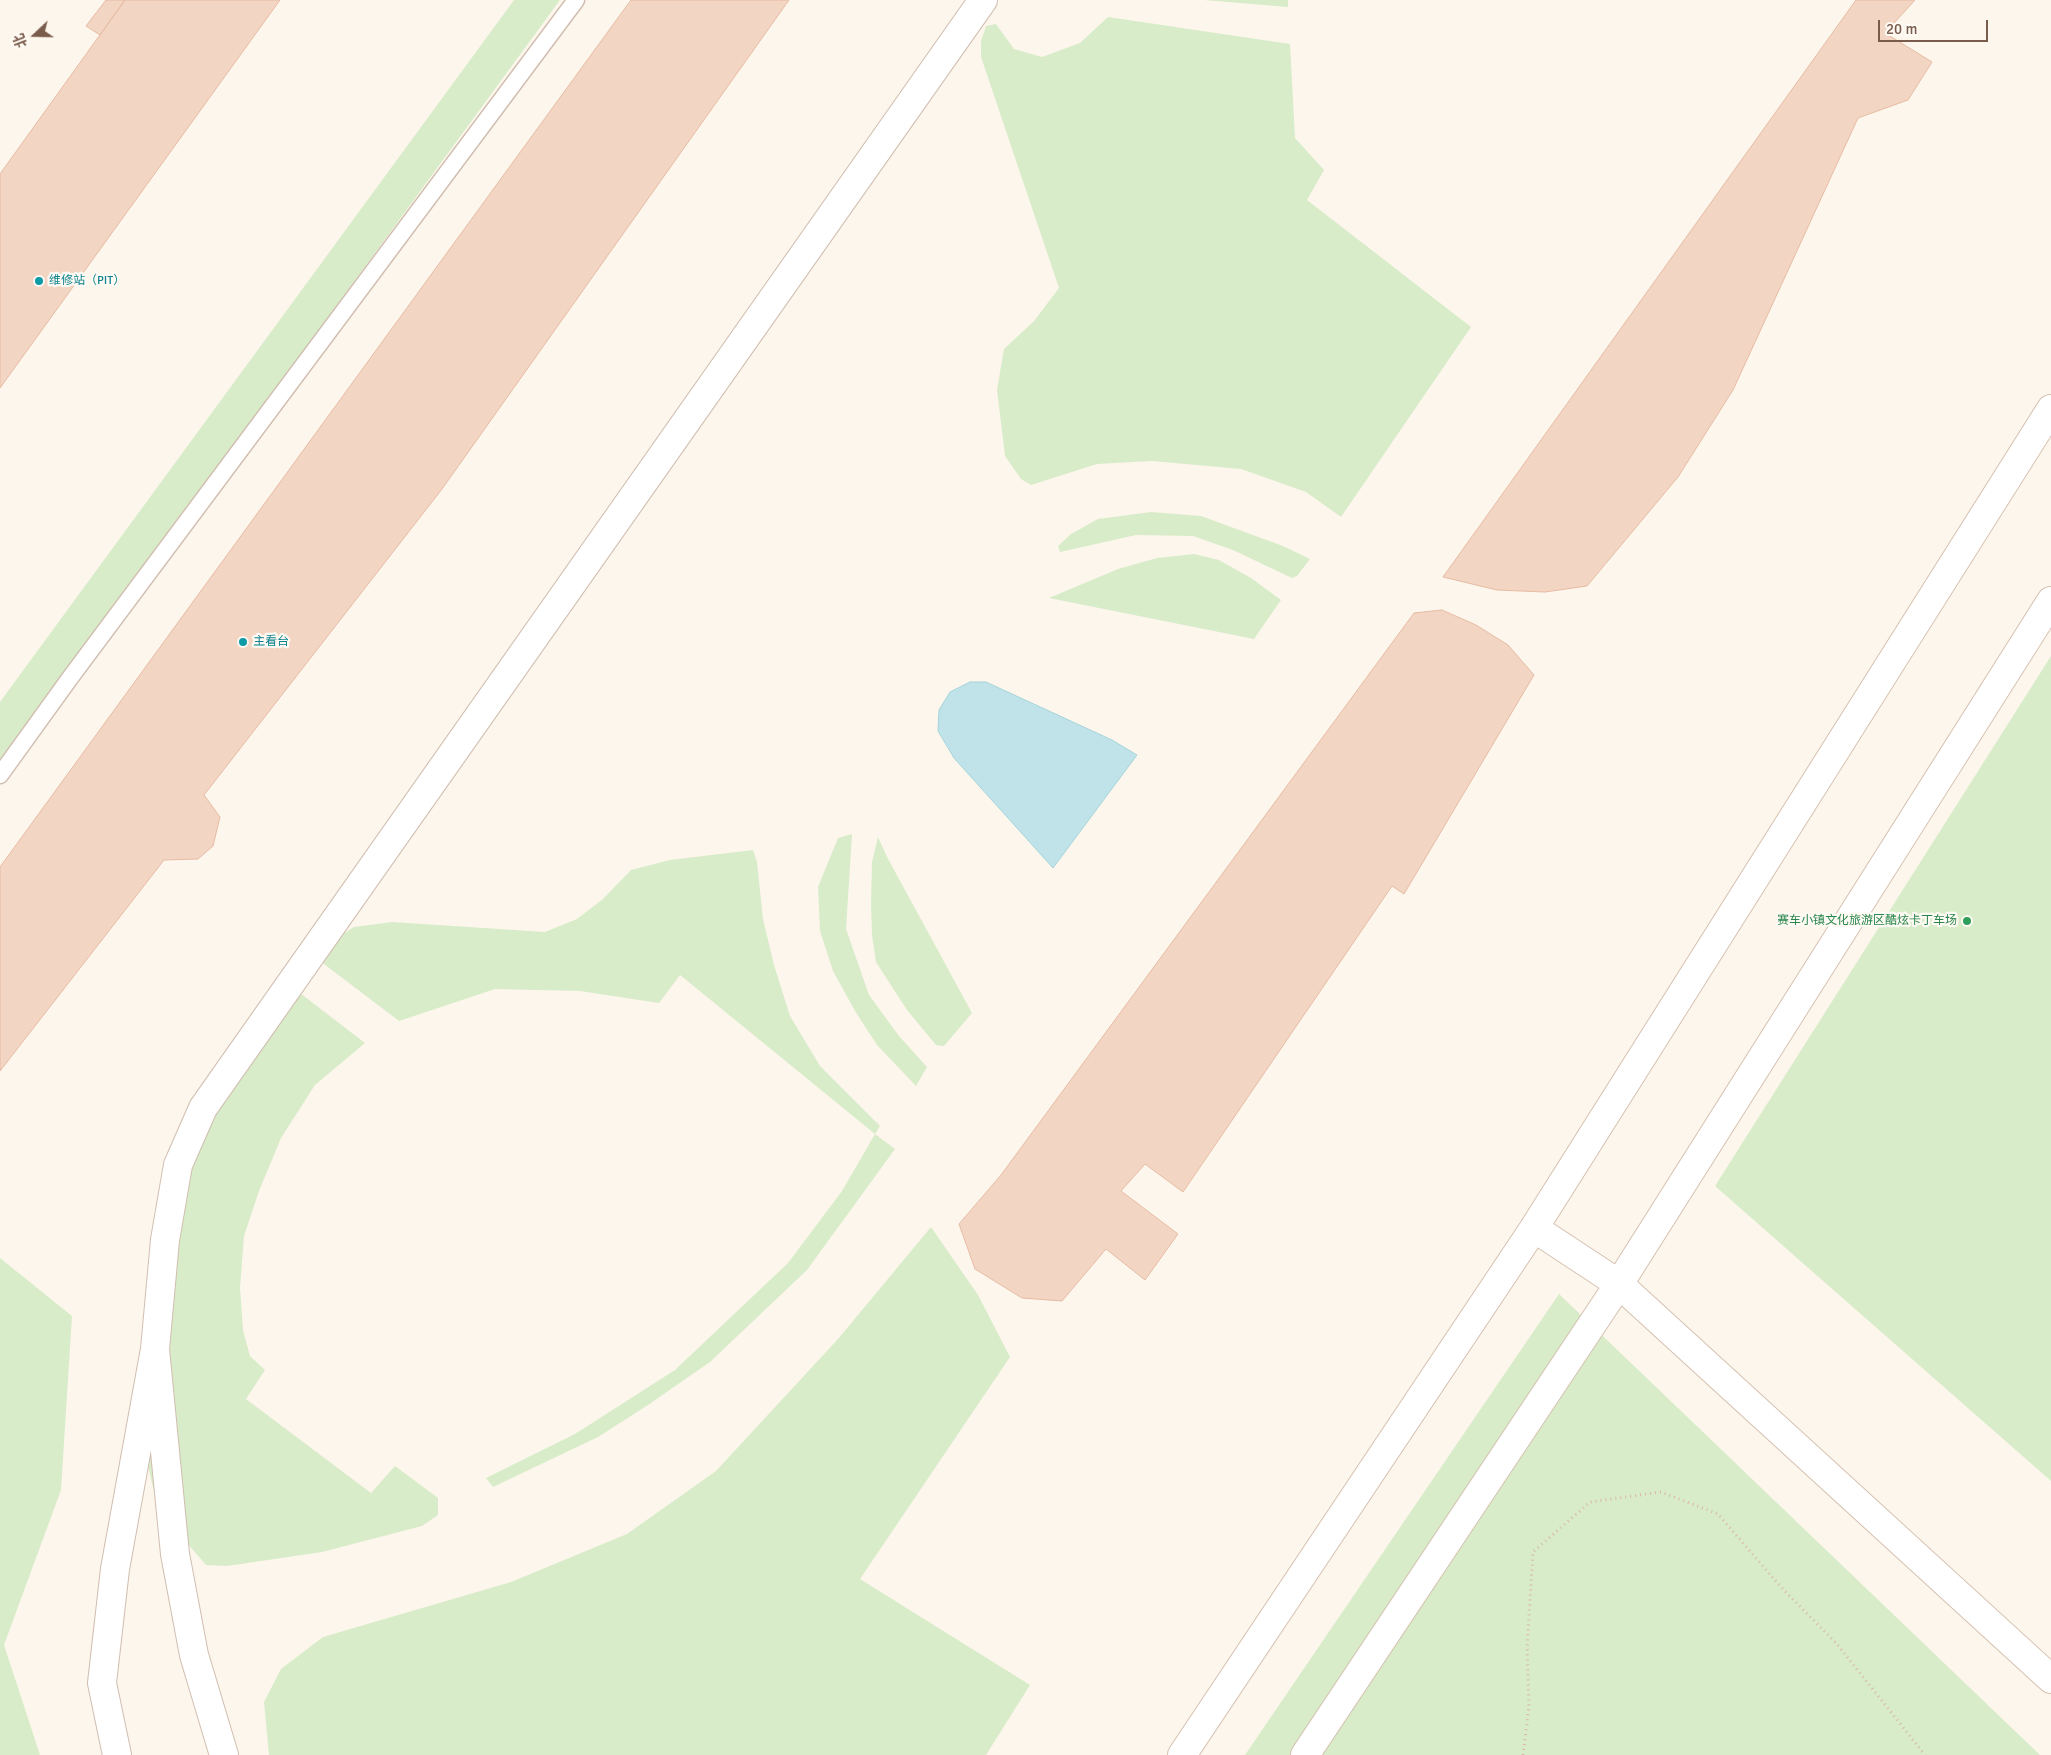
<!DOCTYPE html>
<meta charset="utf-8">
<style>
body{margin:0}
#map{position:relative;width:2051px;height:1755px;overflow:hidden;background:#fdf6ec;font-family:Signika,"Noto Sans SC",sans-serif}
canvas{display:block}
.north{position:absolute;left:10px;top:10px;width:50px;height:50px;-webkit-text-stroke:4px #fffaf3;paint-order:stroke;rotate:249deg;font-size:14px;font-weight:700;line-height:20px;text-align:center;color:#7a5c4d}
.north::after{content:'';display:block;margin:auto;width:18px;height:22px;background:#7a5c4d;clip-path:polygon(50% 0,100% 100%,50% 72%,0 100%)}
.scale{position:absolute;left:1878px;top:20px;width:110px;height:22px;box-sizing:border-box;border:2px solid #7a5c4d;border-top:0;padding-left:6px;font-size:15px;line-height:18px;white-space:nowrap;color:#7a5c4d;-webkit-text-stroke:4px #fffaf3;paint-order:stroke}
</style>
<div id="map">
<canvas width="2051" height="1755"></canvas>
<div class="north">北</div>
<div class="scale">20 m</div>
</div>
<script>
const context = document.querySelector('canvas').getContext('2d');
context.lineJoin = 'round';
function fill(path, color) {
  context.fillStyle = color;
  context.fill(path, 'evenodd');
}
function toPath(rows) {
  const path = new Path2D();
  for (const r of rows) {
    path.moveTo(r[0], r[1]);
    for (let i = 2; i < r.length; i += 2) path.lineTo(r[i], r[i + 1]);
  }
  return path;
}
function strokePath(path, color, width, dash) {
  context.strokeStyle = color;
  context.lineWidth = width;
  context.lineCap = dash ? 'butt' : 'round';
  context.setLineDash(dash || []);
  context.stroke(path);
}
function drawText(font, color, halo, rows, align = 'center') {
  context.font = font + ' Signika,"Noto Sans SC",sans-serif';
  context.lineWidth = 4.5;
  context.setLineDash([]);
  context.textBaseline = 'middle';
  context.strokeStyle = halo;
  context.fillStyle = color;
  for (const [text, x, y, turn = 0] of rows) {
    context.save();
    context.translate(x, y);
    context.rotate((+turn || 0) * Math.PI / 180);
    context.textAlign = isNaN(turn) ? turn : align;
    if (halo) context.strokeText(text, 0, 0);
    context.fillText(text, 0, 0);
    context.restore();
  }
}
fill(toPath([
 [514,0,560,0,0,766,0,702],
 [1204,0,1288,0,1288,7],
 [1108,17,1290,44,1295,138,1324,170,1307,200,1471,327,1341,517,1306,492,1241,469,1152,461,1097,464,1031,485,1021,479,1005,456,997,390,1004,349,1034,321,1059,288,981,57,981,41,986,26,996,24,1014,49,1042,57,1080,43],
 [1151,512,1201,516,1283,546,1310,559,1297,576,1292,578,1233,550,1193,536,1136,535,1060,552,1058,546,1071,534,1098,519],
 [1194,554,1219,560,1251,578,1281,600,1254,639,1049,598,1118,569,1157,558],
 [2051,656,2051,1481,1715,1186],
 [852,834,846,929,869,995,899,1036,927,1067,916,1086,877,1045,855,1011,833,971,820,931,818,887,838,838],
 [878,837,887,857,972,1013,944,1046,936,1045,907,1010,876,962,872,935,871,903,872,862],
 [753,850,757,862,763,919,774,965,790,1016,820,1066,880,1126,875,1134,895,1149,807,1270,710,1362,648,1405,598,1437,493,1487,486,1478,575,1434,675,1370,788,1263,842,1191,875,1134,680,975,659,1003,580,991,495,989,399,1021,316,958,332,941,354,927,392,922,545,932,577,919,603,899,631,870,670,860],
 [296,990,365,1043,315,1085,281,1138,259,1191,244,1236,240,1288,243,1330,250,1356,265,1370,246,1399,371,1493,395,1466,438,1498,438,1515,422,1526,322,1552,227,1566,206,1565,186,1542,155,1496,145,1453,185,1167,262,1038],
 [931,1227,978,1295,1010,1357,860,1579,1030,1685,986,1755,269,1755,264,1702,281,1669,323,1637,511,1582,627,1534,716,1471,838,1339],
 [0,1258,72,1316,61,1490,4,1645,40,1755,0,1755],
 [1559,1294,2040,1755,1245,1755]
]), '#d8ecc9');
const water = toPath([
 [970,682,986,682,1112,740,1137,755,1053,868,954,758,938,731,939,710,950,692,970,682]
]);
fill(water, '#bfe3e8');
strokePath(water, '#a5d3da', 1);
const building = toPath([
 [106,0,125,0,100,35,86,26,106,0],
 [125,0,280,0,0,388,0,174,125,0],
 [631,0,789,0,442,489,204,795,220,817,213,846,198,859,164,860,0,1071,0,867,631,0],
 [1856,0,1915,0,1885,33,1932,62,1908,100,1858,118,1733,390,1678,477,1587,586,1545,592,1497,590,1443,577,1856,0],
 [1442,610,1476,625,1508,645,1534,675,1404,894,1392,886,1183,1192,1145,1164,1121,1191,1178,1234,1145,1280,1106,1249,1062,1301,1022,1298,975,1269,959,1224,1001,1175,1414,613,1442,610]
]);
fill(building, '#f3d5c3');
strokePath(building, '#e6bba3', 1);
const lane = toPath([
 [0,775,70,678,576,0]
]);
const street = toPath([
 [155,1349,165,1240,178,1165,203,1108,983,0],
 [117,1755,102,1683,115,1569,155,1349,175,1554,194,1655,224,1755]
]);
const secondary = toPath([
 [1534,1228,1619,1284,2051,1679],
 [1182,1755,1534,1228,2051,409],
 [1305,1755,1619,1284,2051,601]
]);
strokePath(lane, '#d1beb0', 19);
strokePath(street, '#d1beb0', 30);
strokePath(secondary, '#d6c0b0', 30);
strokePath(toPath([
 [1523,1755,1529,1706,1527,1648,1533,1552,1590,1502,1661,1492,1718,1514,1780,1586,1836,1643,1925,1755]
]), '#d9b8a5', 3, [1, 4]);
strokePath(lane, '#fff', 16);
strokePath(street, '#fff', 28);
strokePath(secondary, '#fff', 28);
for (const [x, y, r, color] of [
 [39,281,5,"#0f9aa8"],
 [243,642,5,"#0f9aa8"],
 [1967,921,5,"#2e9e5b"]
]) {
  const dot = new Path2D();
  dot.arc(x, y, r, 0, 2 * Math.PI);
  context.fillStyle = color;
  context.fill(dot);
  strokePath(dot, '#fffaf3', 2);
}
drawText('12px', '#0d838f', '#fffaf3', [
 ["维修站（PIT）",49,281],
 ["主看台",253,642]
], 'left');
drawText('12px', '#27864d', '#fffaf3', [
 ["赛车小镇文化旅游区酷炫卡丁车场",1957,921]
], 'right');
</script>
